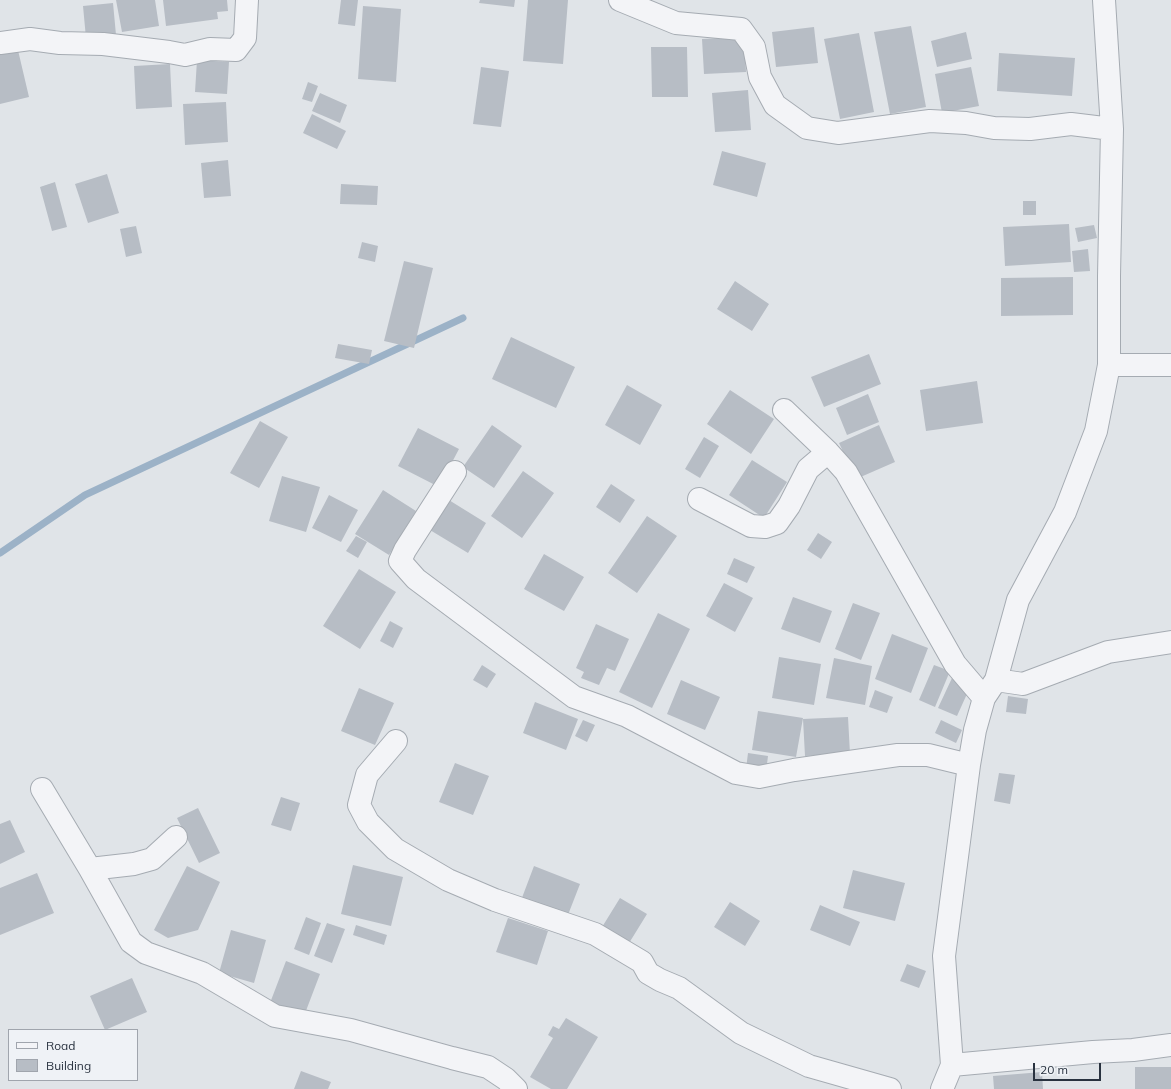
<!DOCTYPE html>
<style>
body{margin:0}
#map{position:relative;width:1171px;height:1089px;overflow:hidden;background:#e0e4e8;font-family:Mulish,sans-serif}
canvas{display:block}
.legend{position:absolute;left:8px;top:1029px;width:130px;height:52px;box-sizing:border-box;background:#eff2f6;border:1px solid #a0a5ad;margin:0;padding:5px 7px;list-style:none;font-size:12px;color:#29323f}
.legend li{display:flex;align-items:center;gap:8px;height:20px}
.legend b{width:20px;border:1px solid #a0a5ad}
.scale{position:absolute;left:1033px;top:1063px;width:68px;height:18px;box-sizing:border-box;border:2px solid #29323f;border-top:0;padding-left:5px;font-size:12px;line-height:14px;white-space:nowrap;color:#29323f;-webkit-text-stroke:3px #eff2f6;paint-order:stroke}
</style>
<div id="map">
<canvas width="1171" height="1089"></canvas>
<ul class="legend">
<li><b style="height:5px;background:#f3f4f7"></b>Road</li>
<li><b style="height:11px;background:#b7bdc5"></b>Building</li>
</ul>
<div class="scale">20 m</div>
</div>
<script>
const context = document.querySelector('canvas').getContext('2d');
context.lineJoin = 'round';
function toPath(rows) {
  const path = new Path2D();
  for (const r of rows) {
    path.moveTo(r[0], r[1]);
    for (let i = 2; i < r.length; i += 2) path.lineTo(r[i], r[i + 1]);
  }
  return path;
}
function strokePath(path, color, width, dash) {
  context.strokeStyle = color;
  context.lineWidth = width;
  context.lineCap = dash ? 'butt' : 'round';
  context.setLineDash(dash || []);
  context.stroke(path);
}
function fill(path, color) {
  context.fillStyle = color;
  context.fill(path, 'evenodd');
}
strokePath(toPath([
 [0,553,85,495,463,318]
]), '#9cb2c7', 7);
fill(toPath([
 [116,0,155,0,159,26,122,32],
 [163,0,227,0,228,11,217,12,218,19,166,26],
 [341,0,358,0,355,26,338,24],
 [480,0,515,0,514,7,479,3],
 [528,0,568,0,563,64,523,61],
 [113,3,116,35,86,38,83,6],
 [363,6,401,9,396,82,358,79],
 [911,26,926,107,890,114,874,32],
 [814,27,818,63,776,67,772,32],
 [966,32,972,59,937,67,931,41],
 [859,33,874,112,840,119,824,39],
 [744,37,746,72,704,74,702,39],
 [17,46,29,97,0,104,0,50],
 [651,47,687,47,688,97,652,97],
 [999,53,1075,58,1072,96,997,91],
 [197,60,229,62,227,94,195,92],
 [170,64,172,107,136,109,134,66],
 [481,67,509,71,501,127,473,124],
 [971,67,979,106,942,113,935,74],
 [308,82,318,86,312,102,302,99],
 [748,90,751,130,715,132,712,93],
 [320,93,347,105,340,123,312,111],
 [226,102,228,142,185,145,183,104],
 [312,114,346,131,337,149,303,133],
 [722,151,766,163,757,197,713,185],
 [228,160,231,196,204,198,201,163],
 [107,174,119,213,88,223,75,184],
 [55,182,67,227,52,231,40,187],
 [341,184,378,186,377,205,340,204],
 [1023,201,1036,201,1036,215,1023,215],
 [1069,224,1071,262,1005,266,1003,227],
 [1094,225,1097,238,1078,242,1075,228],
 [136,226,142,253,126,257,120,229],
 [362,242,378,246,375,262,358,258],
 [1088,249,1090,271,1074,272,1072,251],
 [404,261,433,268,414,348,384,341],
 [1073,277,1073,315,1001,316,1001,278],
 [735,281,769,304,752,331,717,309],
 [511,337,575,367,556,408,492,379],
 [338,344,372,350,369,364,335,358],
 [869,354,881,384,824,407,811,377],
 [977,381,983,423,926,431,920,390],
 [627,385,662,405,640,445,605,425],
 [730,390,774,419,751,454,707,424],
 [868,394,879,422,847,435,836,408],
 [260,421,288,437,259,488,230,473],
 [492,425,522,446,494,488,463,467],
 [879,425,895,462,856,479,839,443],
 [418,428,459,449,439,487,398,466],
 [704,437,719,446,700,478,685,469],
 [752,460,787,482,764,518,729,495],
 [523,471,554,493,522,538,491,516],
 [282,476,320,487,306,532,269,521],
 [611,484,635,500,620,523,596,507],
 [383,490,416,511,389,555,355,534],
 [329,495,358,510,341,542,312,528],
 [444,497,486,523,468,553,425,527],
 [647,516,677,536,637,593,608,573],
 [818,533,832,542,821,559,807,550],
 [356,536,367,542,358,558,346,551],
 [544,554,584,577,564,611,524,589],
 [734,558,755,567,747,583,727,574],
 [359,569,396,592,360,649,323,626],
 [724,583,753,598,735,632,706,616],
 [793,597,832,611,820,643,781,629],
 [853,603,880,613,861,660,835,649],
 [658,613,690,629,652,708,619,692],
 [390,621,403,628,393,648,380,641],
 [596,624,629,639,615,671,607,668,599,685,581,678,584,672,576,668],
 [892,634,928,648,911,693,875,679],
 [779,657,821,664,814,705,772,698],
 [834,658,872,666,865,705,826,698],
 [482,665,496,674,487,688,473,680],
 [934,665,950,671,935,707,919,700],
 [952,678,971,685,957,716,938,708],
 [681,680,720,697,705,730,667,714],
 [359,688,394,703,375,745,341,731],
 [875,690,893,697,887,713,869,707],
 [1008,696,1028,699,1026,714,1006,712],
 [535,702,578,719,566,750,523,733],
 [758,711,803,718,796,757,752,750],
 [848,717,850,754,805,756,803,719],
 [583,720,595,725,587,742,575,736],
 [941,720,962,730,956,743,935,733],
 [748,753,768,756,766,772,746,769],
 [455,763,489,776,473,815,439,802],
 [999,773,1015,775,1010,804,994,801],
 [281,797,300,803,291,831,271,825],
 [198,808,220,853,199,863,177,818],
 [10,820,25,852,0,864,0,824],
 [353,865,403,877,391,926,341,914],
 [187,866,220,882,198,930,168,938,154,930],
 [534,866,580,884,566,920,520,903],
 [853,870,905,883,895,921,843,908],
 [37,873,54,913,0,935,0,888],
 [620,898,647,914,626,948,599,932],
 [730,902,760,921,745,946,714,927],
 [820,905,860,922,850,946,810,930],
 [306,917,321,923,309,955,294,949],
 [508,918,548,931,537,965,496,952],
 [327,923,345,929,332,963,314,956],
 [356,925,387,935,384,945,353,935],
 [231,930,266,940,254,983,219,973],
 [286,961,320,974,304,1016,270,1003],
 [907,964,926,971,919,988,900,981],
 [132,978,147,1012,105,1030,90,996],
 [566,1018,598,1037,567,1089,551,1089,530,1077,553,1038,548,1035,553,1026,559,1029],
 [1135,1067,1171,1067,1171,1089,1135,1089],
 [301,1071,331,1082,328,1089,294,1089],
 [1042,1072,1043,1089,994,1089,993,1076]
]), '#b7bdc5');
const street = toPath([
 [620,0,676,23,741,29,754,47,760,77,775,105,807,128,838,133,930,121,966,123,994,128,1030,129,1071,124,1112,129],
 [0,43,30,39,60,43,103,44,169,52,185,55,210,49,236,50,245,38,247,0],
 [1109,365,1171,365],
 [784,410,828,452,846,472,955,664,984,698],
 [455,472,405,550,400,561,416,579,574,697,627,716,736,773,759,777,794,770,898,755,928,755,969,765],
 [699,499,751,526,765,527,777,523,789,506,808,469,828,452],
 [996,680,1023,684,1108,652,1171,642],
 [396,741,367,775,359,805,368,822,395,849,448,880,495,900,595,934,642,962,648,973,660,980,679,988,741,1033,809,1066,890,1089],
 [42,789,90,869,131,942,146,953,202,973,275,1016,351,1030,452,1058,488,1067,506,1079,516,1089],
 [90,869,134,864,152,859,176,837],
 [952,1065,1093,1052,1133,1050,1171,1045],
 [942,1089,952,1065,944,956,969,765,975,730,984,698,996,680,1018,600,1065,512,1096,431,1109,365,1109,276,1112,129,1104,0]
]);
strokePath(street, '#a5abb2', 24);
strokePath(street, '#f3f4f7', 22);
</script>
